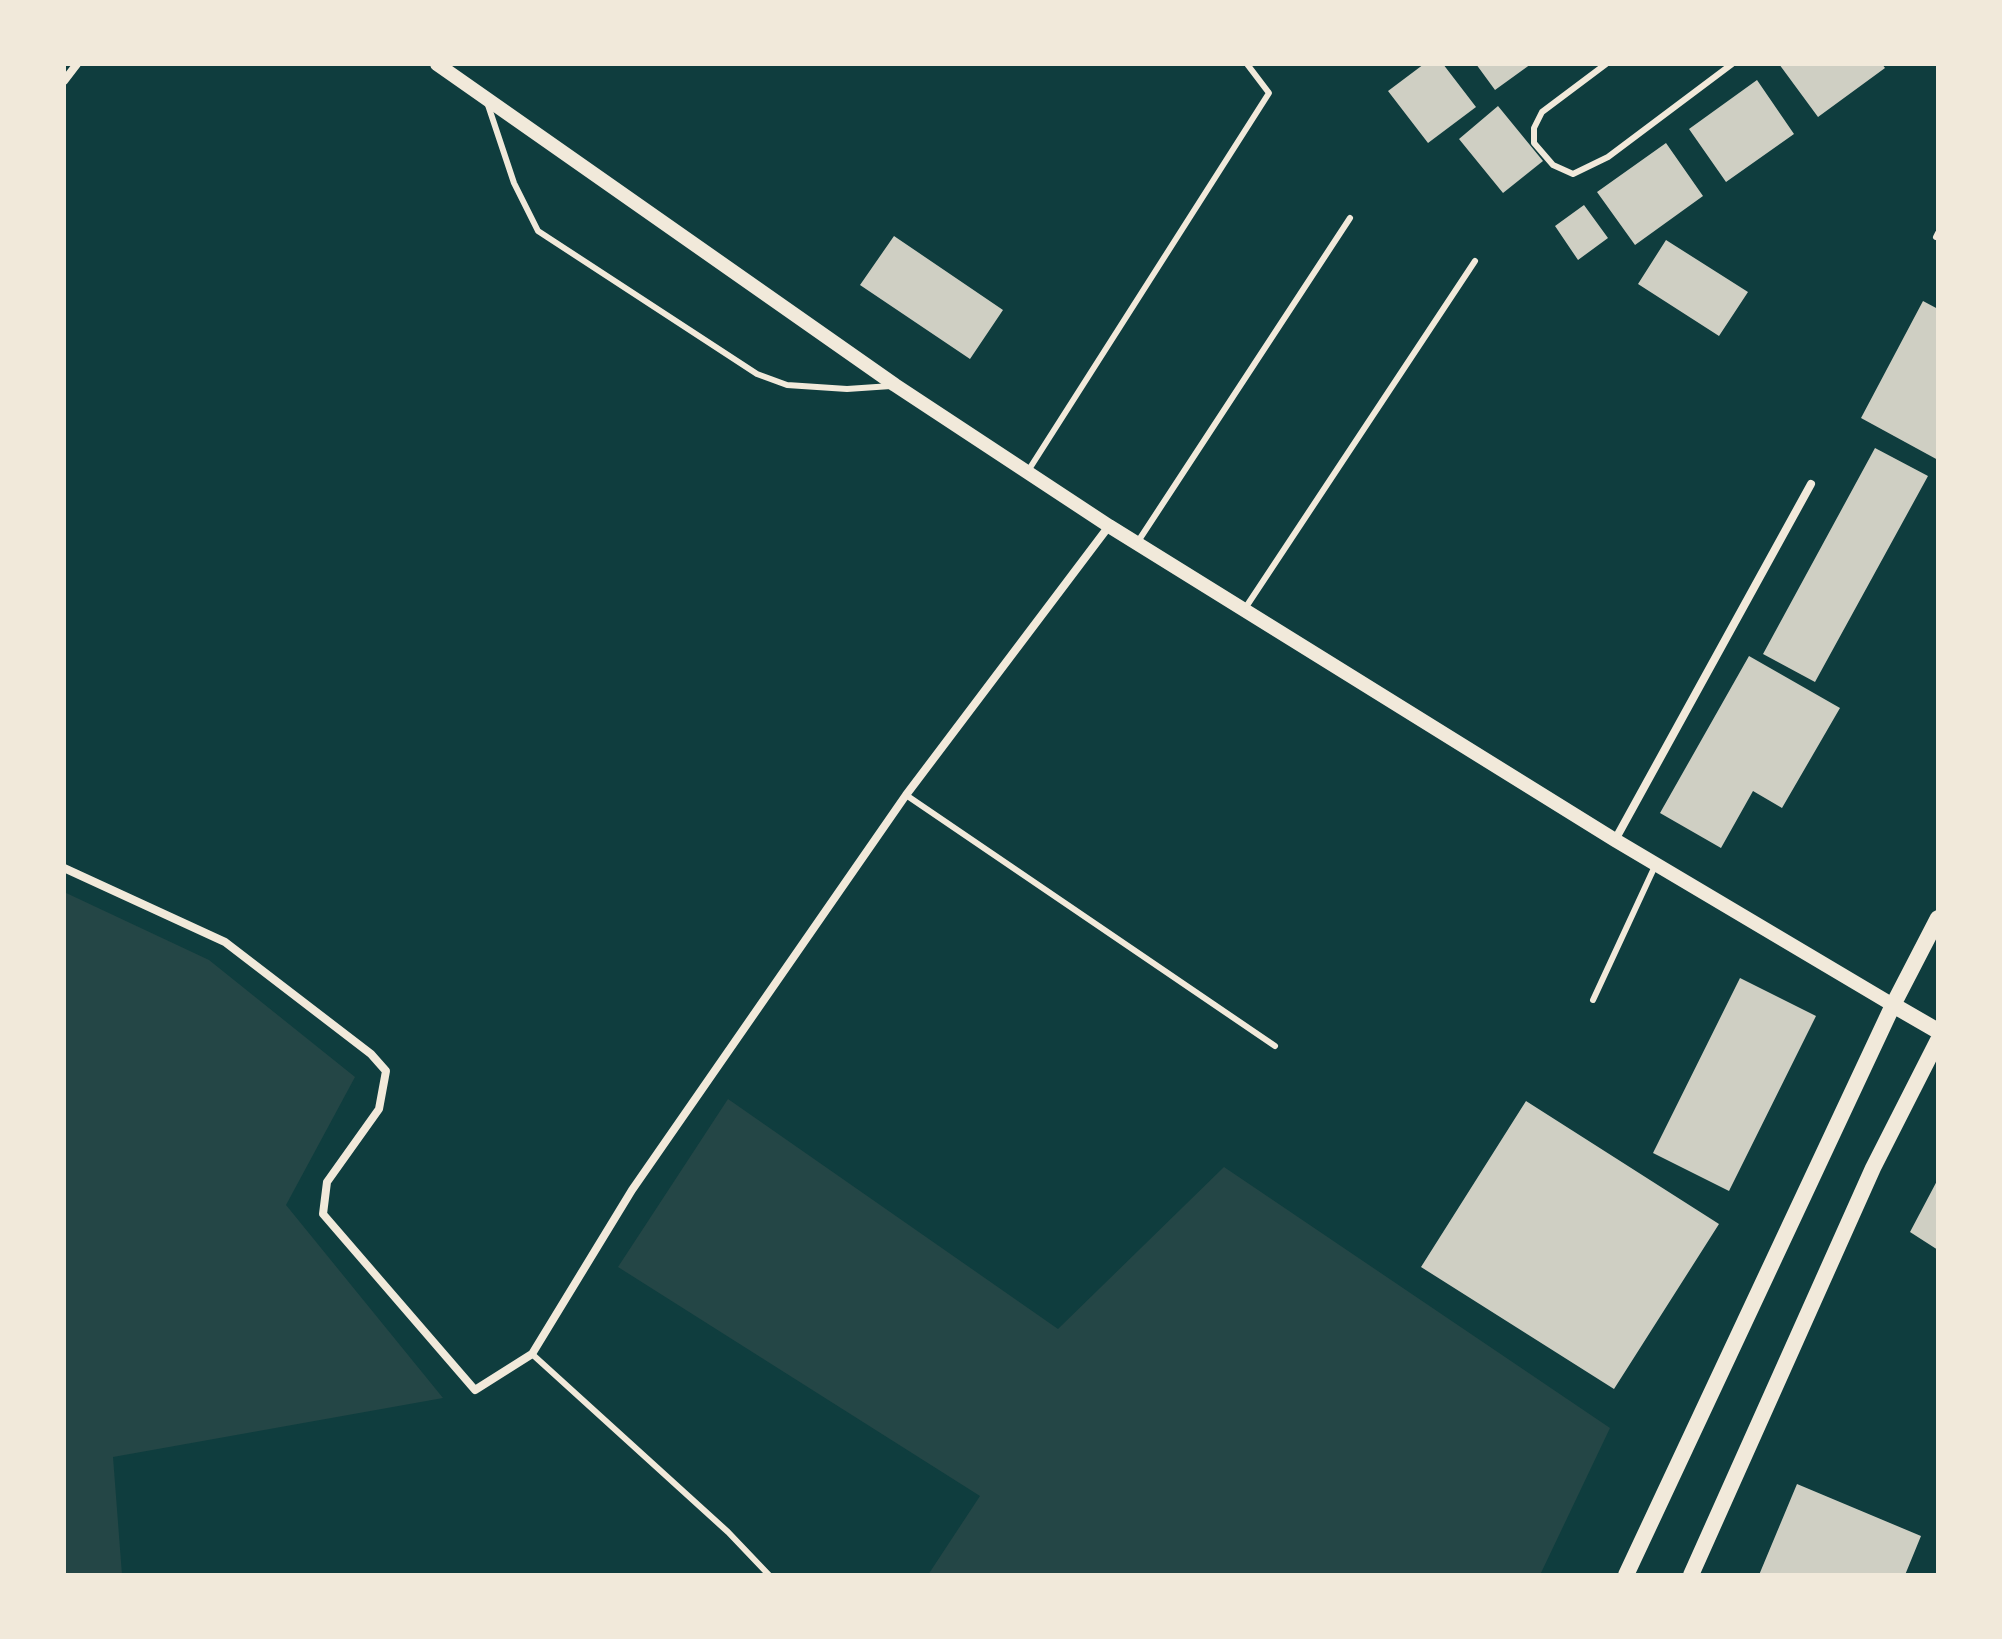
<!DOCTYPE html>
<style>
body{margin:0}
#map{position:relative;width:2002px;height:1639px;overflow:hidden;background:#0f3d3e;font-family:"Fira Sans Condensed",sans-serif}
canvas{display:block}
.frame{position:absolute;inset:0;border:66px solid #f1e9da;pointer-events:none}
</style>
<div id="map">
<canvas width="2002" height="1639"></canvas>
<div class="frame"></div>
</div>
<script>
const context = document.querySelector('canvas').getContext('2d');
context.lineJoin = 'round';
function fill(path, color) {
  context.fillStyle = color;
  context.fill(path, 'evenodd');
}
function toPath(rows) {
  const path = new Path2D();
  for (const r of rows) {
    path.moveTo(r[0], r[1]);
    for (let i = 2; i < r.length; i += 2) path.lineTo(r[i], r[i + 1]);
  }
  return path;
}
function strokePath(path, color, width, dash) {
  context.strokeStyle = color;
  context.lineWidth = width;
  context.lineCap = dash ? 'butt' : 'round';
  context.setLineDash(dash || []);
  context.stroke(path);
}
fill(toPath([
 [64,892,209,960,355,1077,286,1205,443,1398,113,1457,122,1575,64,1575],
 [728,1099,1058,1329,1224,1167,1610,1428,1540,1575,928,1575,980,1496,618,1267]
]), '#244646');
fill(toPath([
 [1424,64,1443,64,1476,107,1428,143,1388,91],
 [1476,64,1531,64,1495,90],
 [1779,64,1882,64,1885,68,1818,117],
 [1757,80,1794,134,1726,182,1689,129],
 [1498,106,1543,161,1503,193,1459,139],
 [1666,143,1703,196,1635,245,1597,192],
 [1584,205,1608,238,1578,260,1555,226],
 [894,236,1003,310,970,359,860,285],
 [1666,240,1748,292,1719,336,1638,284],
 [1923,301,1938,309,1938,460,1861,418],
 [1875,448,1928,476,1815,682,1763,654],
 [1749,656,1840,708,1782,808,1753,791,1721,848,1660,813],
 [1740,978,1816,1016,1729,1191,1653,1153],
 [1526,1101,1719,1224,1614,1389,1421,1267],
 [1938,1179,1938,1250,1910,1232],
 [1797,1484,1921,1536,1905,1575,1759,1575]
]), '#cfcfc3');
strokePath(toPath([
 [1606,64,1542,112,1534,128,1534,143,1553,165,1573,174,1608,157,1732,64],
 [487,102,514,183,538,231,757,374,787,385,847,389,891,386],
 [1936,237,1938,233],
 [1028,471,1269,93,1247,64],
 [1137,543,1350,218],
 [1244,610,1475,261],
 [906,795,1275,1046],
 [1593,1000,1655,866],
 [532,1354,728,1532,769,1575]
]), '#f1e9da', 6);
strokePath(toPath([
 [64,81,77,64],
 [1615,840,1811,484],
 [64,868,225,942,371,1054,386,1071,379,1109,327,1182,323,1214,475,1390,532,1354,632,1190,906,795,1109,526]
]), '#f1e9da', 8);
strokePath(toPath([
 [437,64,895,385,1109,526,1615,840,1893,1005]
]), '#f1e9da', 14);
strokePath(toPath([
 [1893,1005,1938,1031],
 [1626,1575,1893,1005,1938,918],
 [1691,1575,1873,1168,1938,1040]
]), '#f1e9da', 16);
</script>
